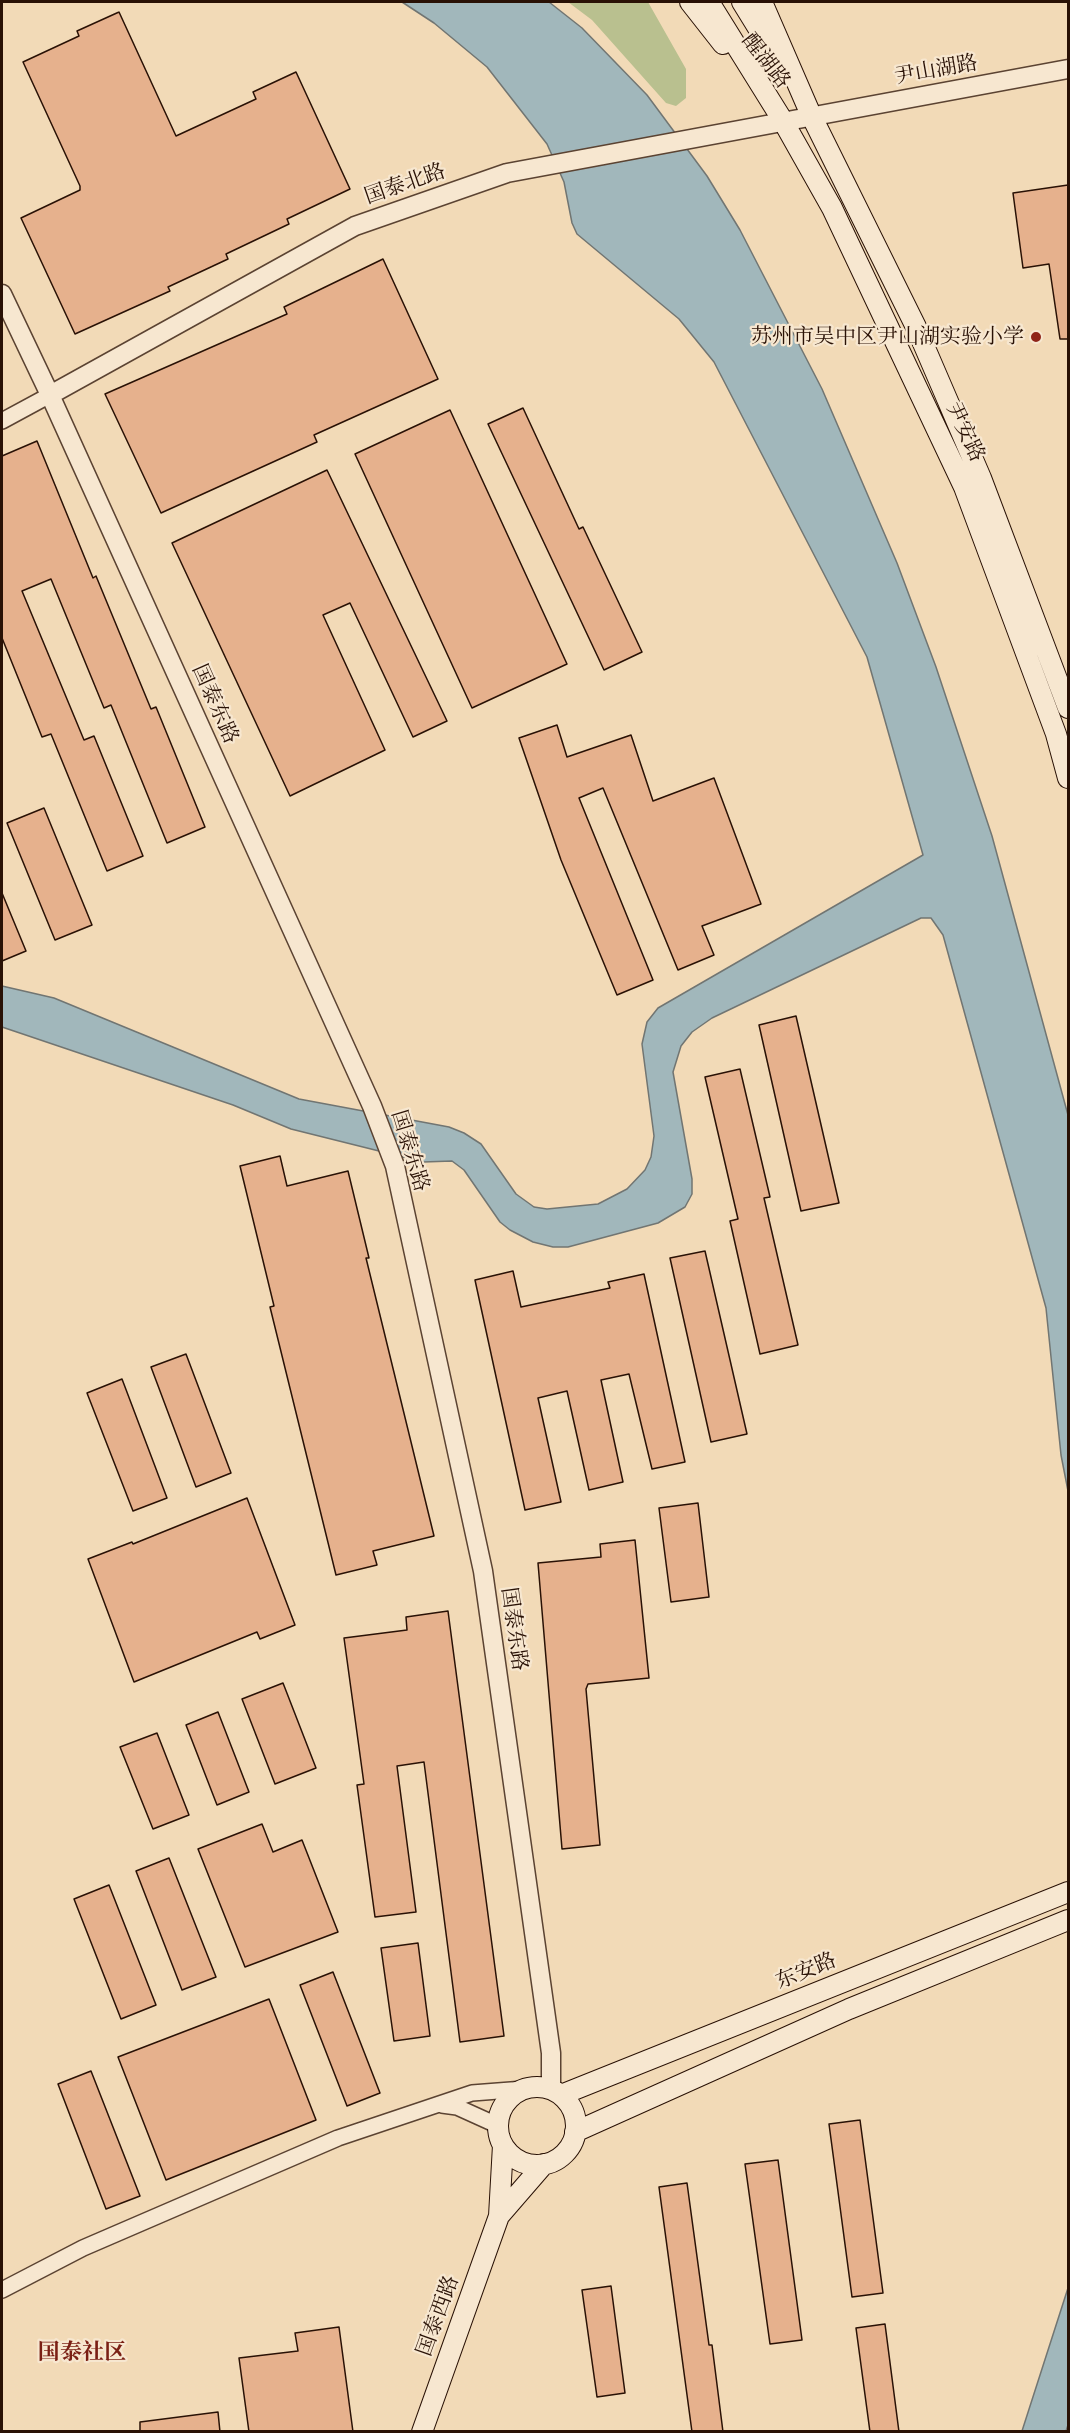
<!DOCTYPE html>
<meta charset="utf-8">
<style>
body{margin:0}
#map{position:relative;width:1070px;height:2433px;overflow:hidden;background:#f2dab7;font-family:"Libre Caslon Text",serif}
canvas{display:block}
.frame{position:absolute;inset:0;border:3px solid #291105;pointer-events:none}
</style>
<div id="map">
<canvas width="1070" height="2433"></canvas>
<div class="frame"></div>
</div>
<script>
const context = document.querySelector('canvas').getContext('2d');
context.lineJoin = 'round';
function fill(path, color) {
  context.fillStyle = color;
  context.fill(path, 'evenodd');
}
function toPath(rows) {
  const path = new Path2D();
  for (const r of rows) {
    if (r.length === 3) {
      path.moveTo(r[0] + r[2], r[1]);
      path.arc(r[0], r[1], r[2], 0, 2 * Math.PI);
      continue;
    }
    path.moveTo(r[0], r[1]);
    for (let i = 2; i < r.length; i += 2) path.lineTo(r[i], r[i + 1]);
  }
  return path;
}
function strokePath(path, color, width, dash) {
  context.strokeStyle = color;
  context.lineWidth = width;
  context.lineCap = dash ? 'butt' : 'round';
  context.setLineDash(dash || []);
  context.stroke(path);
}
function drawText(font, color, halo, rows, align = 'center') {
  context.font = font + ' "Libre Caslon Text","Noto Serif SC",serif';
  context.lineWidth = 4.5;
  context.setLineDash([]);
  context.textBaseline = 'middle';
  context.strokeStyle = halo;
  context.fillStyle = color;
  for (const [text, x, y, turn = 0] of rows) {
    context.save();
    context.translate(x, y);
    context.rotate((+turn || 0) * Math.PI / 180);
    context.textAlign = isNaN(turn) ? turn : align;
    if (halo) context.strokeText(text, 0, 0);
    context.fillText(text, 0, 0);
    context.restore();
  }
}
fill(toPath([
 [568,2,648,2,686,69,686,98,676,106,666,103,592,20]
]), '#b9c08f');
const water = toPath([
 [402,2,549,2,582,28,647,95,707,176,740,230,822,389,897,563,936,667,992,836,1068,1115,1068,1491,1061,1455,1046,1308,943,935,931,918,921,918,712,1018,692,1032,681,1046,673,1072,692,1179,692,1194,685,1207,658,1223,568,1247,553,1247,533,1242,510,1230,500,1222,464,1170,452,1161,423,1162,291,1129,233,1105,2,1027,2,986,54,998,299,1099,449,1127,464,1133,481,1144,516,1194,534,1207,547,1209,598,1204,627,1189,645,1170,651,1157,654,1136,642,1044,647,1022,658,1008,923,855,867,657,714,362,679,319,577,234,572,223,564,182,547,144,487,67,434,23,402,2],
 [1068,2288,1068,2425,1066,2431,1022,2431,1068,2288]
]);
fill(water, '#a1b7bb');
strokePath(water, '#717572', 1.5);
const building = toPath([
 [119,12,176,136,256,99,253,92,296,72,350,189,287,219,289,224,226,254,228,259,168,287,170,291,75,334,21,218,80,190,80,186,23,62,79,36,77,31,119,12],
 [1068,185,1068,339,1060,339,1049,264,1023,268,1013,193,1068,185],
 [383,259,438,379,314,435,317,442,161,513,105,394,287,314,284,307,383,259],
 [523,408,579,529,583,527,642,652,604,670,488,424,523,408],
 [450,410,567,664,472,708,355,454,450,410],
 [37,441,93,578,96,576,151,709,156,707,205,827,167,843,111,705,104,708,51,579,22,591,84,740,94,736,143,856,107,871,51,734,42,737,2,638,2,456,37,441],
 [327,470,447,721,413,737,350,603,323,615,385,750,290,796,172,543,327,470],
 [557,725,567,757,631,735,653,801,714,778,761,904,702,926,714,955,678,970,603,788,579,798,653,980,617,995,561,860,519,738,557,725],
 [44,808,92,925,55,940,7,823,44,808],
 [2,893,26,951,2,961,2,893],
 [796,1016,839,1203,801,1211,759,1025,796,1016],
 [740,1069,770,1197,764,1198,798,1345,760,1354,730,1221,738,1219,705,1077,740,1069],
 [280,1156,287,1186,348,1171,369,1258,366,1258,434,1536,373,1551,377,1565,336,1575,270,1307,274,1306,240,1166,280,1156],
 [705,1251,747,1434,711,1442,670,1258,705,1251],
 [513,1271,521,1307,610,1288,608,1282,644,1274,685,1462,652,1469,629,1374,601,1380,623,1482,589,1490,567,1391,538,1398,561,1502,525,1510,475,1280,513,1271],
 [186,1354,231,1473,196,1487,151,1367,186,1354],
 [122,1379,167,1498,133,1511,87,1393,122,1379],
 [247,1498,295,1625,260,1639,257,1632,134,1682,88,1559,132,1542,133,1544,247,1498],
 [698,1503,709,1597,671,1602,659,1508,698,1503],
 [635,1540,649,1678,588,1684,586,1689,600,1845,562,1849,538,1563,601,1557,600,1544,635,1540],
 [448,1611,504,2036,460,2042,424,1762,397,1766,416,1912,375,1917,357,1785,364,1784,344,1638,407,1630,406,1617,448,1611],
 [283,1683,316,1768,275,1784,242,1699,283,1683],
 [218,1712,249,1792,217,1805,186,1725,218,1712],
 [157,1733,189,1815,153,1829,120,1747,157,1733],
 [262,1824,273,1852,302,1840,338,1932,245,1967,198,1849,262,1824],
 [169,1858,216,1977,182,1990,136,1871,169,1858],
 [109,1885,156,2005,121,2019,74,1899,109,1885],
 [418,1943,430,2036,394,2041,381,1948,418,1943],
 [333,1972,380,2093,347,2106,300,1985,333,1972],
 [269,1999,316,2120,166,2180,118,2057,269,1999],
 [91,2071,140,2196,106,2209,58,2084,91,2071],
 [860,2120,883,2293,852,2297,829,2124,860,2120],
 [778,2160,802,2340,770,2344,745,2164,778,2160],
 [687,2183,709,2345,712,2345,723,2432,692,2432,659,2187,687,2183],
 [611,2286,625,2393,597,2397,582,2290,611,2286],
 [885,2324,899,2432,870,2432,856,2328,885,2324],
 [339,2327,353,2432,249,2432,239,2358,298,2351,295,2333,339,2327],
 [218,2412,220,2432,140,2432,140,2422,218,2412]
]);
fill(building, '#e6b18d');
strokePath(building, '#291105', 1.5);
const minor = toPath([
 [2,421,50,395],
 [442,2105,457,2107,499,2126],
 [2,2290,83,2248,338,2138,472,2093,524,2089]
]);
const tertiary = toPath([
 [2,294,50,395,372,1106,395,1166,483,1571,551,2053,551,2089],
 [50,395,355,226,507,173,1068,69]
]);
const secondary = toPath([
 [690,2,723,44],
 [709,2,783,121,832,208,964,487,1056,734,1068,778],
 [742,2,774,54],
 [762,2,811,115,916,327,981,478,1068,708],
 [537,2126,39],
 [561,2095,1068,1892],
 [575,2132,849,2009,1068,1920],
 [499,2216,544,2164],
 [422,2432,499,2216,503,2145]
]);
strokePath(minor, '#5b4332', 18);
strokePath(tertiary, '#5b4332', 21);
strokePath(secondary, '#291105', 22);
strokePath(minor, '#f7e7d0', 15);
strokePath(tertiary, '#f7e7d0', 18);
strokePath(secondary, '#f7e7d0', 20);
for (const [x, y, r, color] of [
 [1036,337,6,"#8f2418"]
]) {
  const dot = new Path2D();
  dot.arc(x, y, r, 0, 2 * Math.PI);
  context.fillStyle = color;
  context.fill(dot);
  strokePath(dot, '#f7e7d0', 2);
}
drawText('21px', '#291105', '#f7e7d0', [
 ["醒湖路",766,61,52],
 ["尹山湖路",936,70,-10],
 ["国泰北路",405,184,-19],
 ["尹安路",965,432,65],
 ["国泰东路",215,704,66],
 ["国泰东路",410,1151,73],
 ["国泰东路",514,1629,82],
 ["东安路",806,1971,-22],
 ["国泰西路",438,2316,-70]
]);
drawText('21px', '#291105', '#f7e7d0', [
 ["苏州市吴中区尹山湖实验小学",1024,337]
], 'right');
drawText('bold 22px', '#7a1f14', '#f7e7d0', [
 ["国泰社区",82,2353]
]);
</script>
